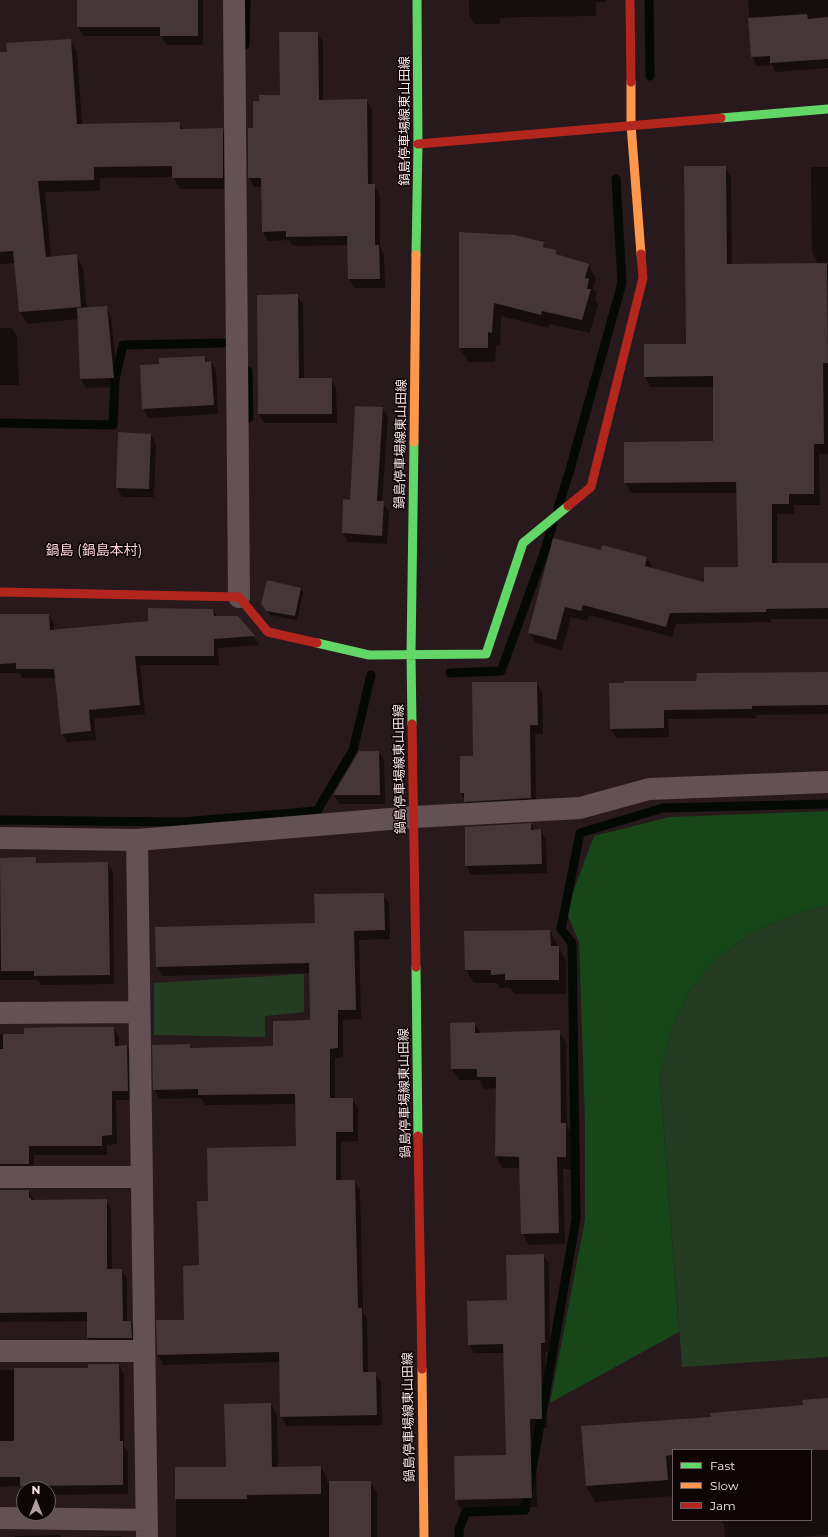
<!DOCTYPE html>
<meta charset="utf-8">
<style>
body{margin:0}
#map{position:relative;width:828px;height:1537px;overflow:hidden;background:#28191c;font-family:Montserrat,sans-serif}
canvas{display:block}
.legend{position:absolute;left:672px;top:1449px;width:140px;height:72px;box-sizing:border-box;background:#0e0406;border:1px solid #6c5e60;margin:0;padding:5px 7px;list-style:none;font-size:12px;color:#f9e5e8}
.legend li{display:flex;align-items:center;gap:8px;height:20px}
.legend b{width:20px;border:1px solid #6c5e60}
.north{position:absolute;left:16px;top:1481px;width:40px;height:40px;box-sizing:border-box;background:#0e0406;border:1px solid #6c5e60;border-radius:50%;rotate:0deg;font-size:11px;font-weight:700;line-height:16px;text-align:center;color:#f9e5e8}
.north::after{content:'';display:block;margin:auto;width:14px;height:18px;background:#b09ea1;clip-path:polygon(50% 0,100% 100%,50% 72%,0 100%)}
</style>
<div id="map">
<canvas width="828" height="1537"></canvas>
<ul class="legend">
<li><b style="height:5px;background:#63d668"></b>Fast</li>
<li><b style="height:5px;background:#ff974d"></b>Slow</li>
<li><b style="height:5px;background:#b3261e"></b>Jam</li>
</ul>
<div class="north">N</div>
</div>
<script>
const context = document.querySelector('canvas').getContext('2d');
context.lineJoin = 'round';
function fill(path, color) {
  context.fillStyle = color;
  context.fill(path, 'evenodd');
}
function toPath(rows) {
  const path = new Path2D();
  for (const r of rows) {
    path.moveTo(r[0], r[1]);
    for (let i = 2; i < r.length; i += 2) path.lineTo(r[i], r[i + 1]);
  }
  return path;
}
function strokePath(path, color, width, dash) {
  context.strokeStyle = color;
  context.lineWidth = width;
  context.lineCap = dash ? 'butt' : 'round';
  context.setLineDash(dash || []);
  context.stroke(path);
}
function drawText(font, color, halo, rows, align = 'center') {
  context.font = font + ' Montserrat,"Noto Sans JP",sans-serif';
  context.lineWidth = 3;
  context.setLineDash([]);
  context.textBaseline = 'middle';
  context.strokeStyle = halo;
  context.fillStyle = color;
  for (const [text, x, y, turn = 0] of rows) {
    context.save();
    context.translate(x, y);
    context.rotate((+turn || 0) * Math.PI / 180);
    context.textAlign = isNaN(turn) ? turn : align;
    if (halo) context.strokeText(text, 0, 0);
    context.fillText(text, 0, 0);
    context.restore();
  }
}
fill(toPath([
 [828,905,828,1357,682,1367,660,1078,670,1033,689,992,715,960,752,932,799,913],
 [304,974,304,1012,265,1016,265,1037,154,1035,154,983]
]), '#243d22');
fill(toPath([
 [828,811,828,905,799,913,752,932,715,960,689,992,670,1033,660,1078,679,1332,550,1403,585,1220,585,1121,579,942,566,911,594,836,670,817]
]), '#174619');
fill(toPath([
 [78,0,203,0,203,45,167,45,161,36,83,36,78,26],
 [469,0,606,0,606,2,596,2,596,16,521,17,500,18,500,24,474,24,469,14],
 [748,0,828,0,828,68,776,72,772,65,757,66,752,57],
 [317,33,323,42,323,101,366,100,372,109,372,185,374,185,380,195,380,247,384,255,385,288,354,288,349,278,348,245,293,246,289,240,268,241,263,232,262,187,254,187,249,177,254,129,281,96],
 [70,40,77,52,82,124,179,124,183,130,222,129,229,141,229,189,180,189,173,177,100,178,100,191,45,192,51,258,76,256,83,267,87,309,106,307,111,316,118,387,86,388,81,379,78,319,27,324,20,312,16,263,0,264,0,53,8,53],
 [725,167,731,177,732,265,818,264,812,253,811,167,828,167,828,262,826,262,828,266,828,454,819,454,820,505,794,505,794,514,777,514,777,564,828,564,828,619,771,619,771,622,676,624,672,637,589,615,587,621,571,617,562,650,536,643,529,633,602,551,647,558,653,569,705,583,739,568,737,493,632,493,625,483,714,442,714,387,651,387,645,377,687,345],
 [460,233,543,242,546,249,555,251,558,256,588,265,596,278,593,288,597,293,595,299,598,304,590,333,549,324,549,328,501,316,500,346,496,345,495,362,468,362,460,348],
 [297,295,303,304,304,379,331,379,336,388,337,423,264,423,259,414,258,296],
 [0,328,12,328,17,337,19,385,0,385],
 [205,357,208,363,211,362,216,371,218,414,149,418,143,408],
 [382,408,388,417,382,502,389,512,387,544,348,542,343,533,344,500,351,501],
 [151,435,156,444,154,497,122,497,117,487],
 [301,588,303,593,297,620,270,615,265,609],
 [213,610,217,617,238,617,254,637,259,645,218,648,219,665,140,665,145,714,94,719,96,740,67,742,62,733,56,678,22,678,19,673,0,673,0,615,49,615,54,624,54,631,149,621],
 [828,673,828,714,756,715,757,718,668,719,669,737,616,738,611,729,697,682],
 [537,683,542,692,543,734,535,734,536,807,471,811,461,793,461,757,474,757],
 [360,752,379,752,384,761,385,804,339,804,334,795],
 [531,824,534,831,541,830,546,840,547,873,471,875,466,866],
 [35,858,38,864,108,863,113,873,114,984,41,985,38,980,0,980,0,859],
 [383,894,389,903,390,939,359,940,361,1019,343,1020,343,1057,335,1058,335,1099,352,1099,358,1108,358,1141,341,1142,341,1181,354,1181,360,1190,363,1312,367,1319,368,1373,375,1373,381,1382,382,1425,287,1426,281,1416,280,1362,163,1365,158,1355,157,1321,185,1321,200,1266,209,1202,297,1147,296,1104,205,1105,201,1098,160,1099,154,1090,190,1045,192,1049,274,1047,311,1021,310,973,162,976,157,966,316,924],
 [550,931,566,961,566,994,514,994,510,988,499,988,497,983,474,983,466,970],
 [474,1023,480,1033,559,1032,566,1043,567,1126,573,1135,572,1169,563,1169,565,1244,529,1245,522,1233,521,1168,502,1168,496,1156,496,1088,484,1089,480,1080,459,1080,452,1069],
 [114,1028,119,1038,119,1046,127,1046,132,1056,133,1100,116,1100,117,1144,107,1145,107,1155,34,1155,34,1173,0,1176,0,1034,25,1035],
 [0,1190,29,1190,34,1201,106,1200,111,1209,112,1270,122,1270,127,1279,127,1322,131,1322,136,1331,136,1347,94,1347,88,1338,88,1321,0,1322],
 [543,1255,549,1264,550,1352,545,1352,547,1428,535,1428,537,1507,461,1509,456,1499,507,1456,505,1353,474,1353,469,1344,508,1301],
 [118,1364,124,1374,124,1446,128,1452,128,1494,48,1495,48,1489,24,1489,24,1490,22,1486,0,1487,0,1370,89,1369],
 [828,1399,828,1535,798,1537,725,1537,724,1525,721,1520,811,1520,811,1450,673,1450,673,1496,595,1502,586,1486,582,1427,712,1418,804,1406],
 [271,1404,277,1415,278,1468,321,1467,327,1478,327,1482,370,1482,377,1493,377,1537,176,1537,176,1468,227,1468],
 [60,1535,61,1537,15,1537,15,1536],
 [121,1536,122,1537,75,1537]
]), '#0007');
strokePath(toPath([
 [649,0,650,76],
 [245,45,246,0],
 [248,371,249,418],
 [0,423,113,425,115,380,123,345,223,343],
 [558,508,569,473,622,283,616,179],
 [450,673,501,671,542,559,553,524],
 [0,820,181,822,317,811,353,750,371,675],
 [459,1537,459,1529,466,1512,525,1510,576,1219,572,943,561,929,580,833,663,808,828,804]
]), '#040a03', 9);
fill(toPath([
 [77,0,198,0,198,36,160,36,160,27,77,27],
 [807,14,808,19,828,17,828,59,770,63,770,56,751,57,748,18],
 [279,32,318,32,319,100,367,99,368,184,375,184,375,245,379,245,380,279,348,279,347,236,286,237,286,231,262,232,261,178,248,178,248,128,253,128,253,101,259,101,259,95,280,95],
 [71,39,77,124,180,122,180,129,223,128,223,178,172,178,172,166,94,167,94,180,38,181,46,257,77,254,81,307,19,312,13,251,0,252,0,52,7,52,6,43],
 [684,166,726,166,727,264,827,263,828,363,823,363,824,444,814,444,814,494,789,494,789,504,772,504,772,563,828,563,828,608,766,609,766,612,670,613,666,627,583,605,581,611,565,607,556,640,528,633,553,538,601,550,602,545,647,557,645,566,704,582,704,567,738,567,736,482,624,483,624,442,713,441,713,376,644,377,644,344,686,344],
 [459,232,514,235,544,242,543,247,556,250,556,254,589,264,585,278,589,279,587,289,591,289,582,320,542,311,541,315,494,303,492,333,488,332,488,348,459,348],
 [298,294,299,378,332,378,332,414,258,414,257,295],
 [107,306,114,378,80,379,77,308],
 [205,356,205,362,211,361,214,405,142,409,140,365,159,364,159,358],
 [355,406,383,407,377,501,384,501,382,536,342,533,343,499,350,500],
 [118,432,151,434,149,489,116,488],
 [267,580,301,588,295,616,266,611,261,604],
 [148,608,213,609,214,616,238,616,255,636,214,639,214,656,135,656,140,705,89,710,91,731,61,734,54,669,16,669,16,663,0,664,0,614,49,614,50,630,148,621],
 [828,672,828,705,752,706,752,709,664,710,664,728,610,729,609,683,624,683,624,681,696,681,697,673],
 [472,682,537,682,538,725,530,725,531,798,464,802,464,793,460,793,460,756,473,756],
 [359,751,379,751,380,795,333,795],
 [531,823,531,830,541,829,542,864,465,866,465,827],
 [36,857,36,863,108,862,110,975,34,976,34,971,1,971,0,858],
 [384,893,385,930,354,931,356,1010,338,1010,338,1048,330,1049,330,1098,353,1098,353,1132,336,1132,336,1180,355,1180,358,1308,362,1308,363,1372,376,1372,377,1415,280,1417,279,1352,157,1355,156,1320,184,1320,183,1266,199,1265,197,1201,208,1201,207,1148,296,1146,295,1094,198,1095,198,1089,153,1090,152,1045,190,1044,190,1048,273,1046,273,1021,310,1020,309,963,156,967,155,927,315,923,314,894],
 [550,930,551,946,559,946,559,980,505,980,505,974,491,975,491,970,465,970,464,931],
 [475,1022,475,1033,560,1030,561,1123,566,1123,566,1157,557,1157,559,1233,521,1234,519,1157,495,1156,496,1077,477,1077,477,1069,451,1069,450,1023],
 [62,1027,114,1027,115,1046,127,1045,128,1091,112,1091,112,1135,102,1136,102,1146,29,1146,29,1164,0,1164,0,1049,3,1049,3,1034,24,1034,24,1028],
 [0,1190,29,1190,29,1198,31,1198,31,1200,107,1199,107,1269,122,1269,123,1321,131,1321,132,1338,87,1338,87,1312,0,1313],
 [544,1254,545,1343,541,1343,542,1419,530,1419,532,1498,455,1500,454,1456,506,1455,503,1344,468,1345,467,1301,507,1300,506,1255],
 [88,1364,119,1364,120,1441,123,1441,123,1485,20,1486,20,1477,0,1477,0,1441,14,1441,14,1368,88,1368],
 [828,1398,828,1450,673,1450,673,1455,666,1456,668,1480,586,1486,581,1426,711,1417,710,1413,803,1405,802,1400],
 [271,1403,272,1467,321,1466,321,1494,247,1495,247,1499,175,1499,175,1467,226,1467,224,1404],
 [329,1481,371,1481,371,1537,329,1537]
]), '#443639');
strokePath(toPath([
 [234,0,239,597],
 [0,838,137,840,414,817,580,808,649,789,828,782],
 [137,840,147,1537],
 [0,1013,139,1012],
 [0,1177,142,1177],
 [0,1351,144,1351],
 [0,1518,146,1520]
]), '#645155', 22);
strokePath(toPath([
 [721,118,828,109],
 [416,255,418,144,417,0],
 [317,643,369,655,486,654,523,543,568,506],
 [412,724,411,654,414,442],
 [416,967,418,1136]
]), '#63d668', 9);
strokePath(toPath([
 [631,82,631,125,641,254],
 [414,442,416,255],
 [422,1369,424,1537]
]), '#ff974d', 9);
strokePath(toPath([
 [630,0,631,82],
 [418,144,721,118],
 [568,506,591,487,643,278,641,254],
 [0,592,239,597,268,632,317,643],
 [412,724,416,967],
 [418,1136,422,1369]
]), '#b3261e', 9);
drawText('13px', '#f9e5e8', '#0e0406', [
 ["鍋島停車場線東山田線",405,121,-90],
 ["鍋島停車場線東山田線",401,444,-89],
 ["鍋島停車場線東山田線",400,769,-91],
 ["鍋島停車場線東山田線",405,1093,-91],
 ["鍋島停車場線東山田線",409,1417,-91]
]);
drawText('14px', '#fad3d9', '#0e0406', [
 ["鍋島 (鍋島本村)",94,551]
]);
</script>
